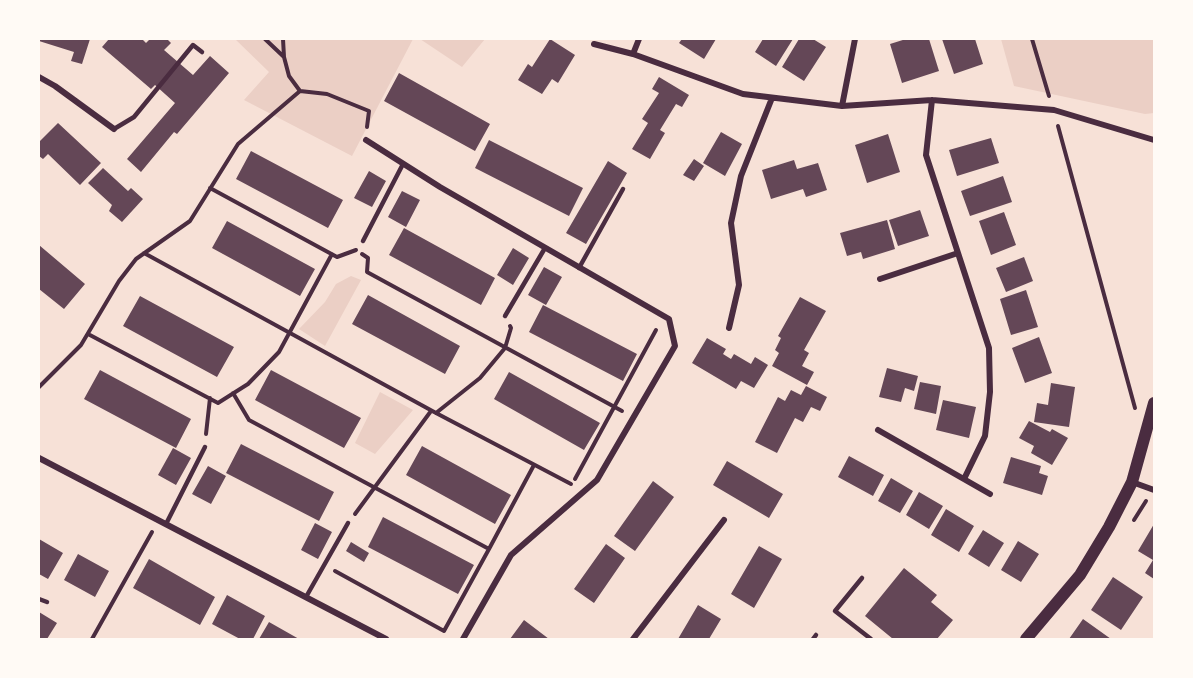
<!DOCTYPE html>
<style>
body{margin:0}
#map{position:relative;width:1193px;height:678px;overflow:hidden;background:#f7e1d7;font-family:Karla,sans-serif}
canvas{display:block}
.frame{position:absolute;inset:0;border:40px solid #fffaf5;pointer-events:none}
</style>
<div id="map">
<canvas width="1193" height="678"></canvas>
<div class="frame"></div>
</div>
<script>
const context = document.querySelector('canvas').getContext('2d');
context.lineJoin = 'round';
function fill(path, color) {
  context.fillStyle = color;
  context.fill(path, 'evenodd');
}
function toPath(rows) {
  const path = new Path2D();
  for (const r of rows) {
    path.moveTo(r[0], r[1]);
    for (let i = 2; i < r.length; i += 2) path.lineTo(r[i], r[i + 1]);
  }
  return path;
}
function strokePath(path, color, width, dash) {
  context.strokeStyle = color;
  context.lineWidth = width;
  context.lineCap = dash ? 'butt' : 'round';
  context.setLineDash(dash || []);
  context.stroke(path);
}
fill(toPath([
 [235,39,413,39,352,156,244,100,269,72],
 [420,39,485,39,462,67],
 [1001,39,1154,39,1154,113,1145,114,1014,86],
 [351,276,361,280,325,346,299,329,325,302,336,284],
 [380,392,413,410,375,454,355,443]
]), '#ebcfc5');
fill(toPath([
 [39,39,90,39,82,64,71,61,74,52,39,41],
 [109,39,142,39,146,43,150,39,167,39,171,43,164,50,193,75,210,56,229,73,177,134,174,132,141,172,127,159,175,103,155,85,151,89,102,47],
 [550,39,575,55,558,83,552,79,542,94,518,80,528,64,532,67],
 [682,39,716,39,704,59,679,43],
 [763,39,793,39,776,66,755,52],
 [799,39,813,39,826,47,804,81,782,67],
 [906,39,929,39,939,71,902,83,890,44],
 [942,39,975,39,983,64,954,74],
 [399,73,490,124,475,151,384,101],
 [659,77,689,95,682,107,676,104,660,130,665,133,650,159,632,149,648,123,642,119,659,93,652,89],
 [58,123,101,163,80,185,48,154,43,159,39,156,39,142],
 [721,132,742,144,725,176,703,163],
 [888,134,900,172,867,183,855,145],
 [991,138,999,163,957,176,949,150],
 [489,140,583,188,569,216,475,168],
 [251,151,343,200,328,228,236,179],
 [694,159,704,166,694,181,683,175],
 [794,160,797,169,818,163,827,190,806,197,803,189,771,199,762,170],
 [608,161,627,173,586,244,566,233],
 [103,168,128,191,131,188,143,199,122,222,109,211,112,205,88,183],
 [369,171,386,181,372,207,354,198],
 [1003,176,1012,202,970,216,961,191],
 [402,191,420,200,406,227,388,217],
 [920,210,929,236,898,246,889,220],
 [1004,212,1016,245,991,255,979,221],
 [887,220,895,249,863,259,861,252,847,256,840,233],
 [227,221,315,269,300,296,212,248],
 [404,228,495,278,481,305,389,255],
 [39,245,85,284,64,309,39,289],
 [513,248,529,258,513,285,497,275],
 [1024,257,1033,281,1006,292,996,268],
 [544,267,562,277,546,305,528,295],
 [1026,290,1038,327,1011,335,1000,299],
 [368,295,460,346,445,374,352,324],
 [140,296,234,347,217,377,123,326],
 [800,297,826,311,804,350,809,353,802,366,814,372,807,385,772,366,779,353,775,350,781,338,778,336],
 [543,305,637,354,623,381,529,332],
 [1039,337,1052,373,1025,383,1012,348],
 [707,338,726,349,723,354,731,359,734,354,751,364,755,357,768,365,754,388,741,381,736,389,692,363],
 [887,368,918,376,914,391,905,388,901,402,879,397],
 [100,370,191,419,176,448,84,399],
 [271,370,361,418,344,448,255,400],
 [509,372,600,423,584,450,494,399],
 [920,382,941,386,936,414,914,409],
 [1051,383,1075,387,1069,427,1034,422,1037,403,1048,405],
 [806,386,827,397,820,411,811,407,803,422,795,418,777,453,755,442,778,397,785,401,791,390,801,395],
 [943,400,976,407,969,438,936,430],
 [1029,421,1050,432,1052,429,1068,438,1052,465,1031,453,1034,446,1019,438],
 [241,444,334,492,319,521,226,473],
 [422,446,511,495,495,524,406,475],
 [173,448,191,458,176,485,158,475],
 [849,456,884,475,873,496,838,477],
 [1011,457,1041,466,1039,473,1048,476,1042,495,1003,483],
 [727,461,783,494,769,518,713,485],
 [208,466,226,476,211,504,192,494],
 [891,478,913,491,900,513,878,501],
 [653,481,674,497,635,551,614,536],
 [919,492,943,506,929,529,906,515],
 [946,509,974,526,959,552,931,535],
 [383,517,474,565,458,594,368,547],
 [315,523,332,532,318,559,301,550],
 [1154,524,1154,579,1145,573,1153,560,1138,551],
 [983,530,1004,543,989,567,968,554],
 [39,539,63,553,48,579,39,574],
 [1018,541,1039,554,1021,582,1001,570],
 [351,542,369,553,364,562,346,551],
 [606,544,625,558,594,603,574,589],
 [759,546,782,559,754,608,731,594],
 [78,554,109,571,95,597,64,580],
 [149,559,215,597,200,625,133,588],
 [904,568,937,595,931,602,953,620,937,639,893,639,865,616],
 [1113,577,1143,597,1121,630,1091,610],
 [227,595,265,616,253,639,240,639,212,624],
 [698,605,721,619,709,639,678,639],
 [39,612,57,623,47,639,39,639],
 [1083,619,1111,639,1069,639],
 [524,620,549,639,510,639],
 [269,622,299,639,259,639]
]), '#644757');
strokePath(toPath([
 [265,39,284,57,283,39],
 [1032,39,1049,96],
 [284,57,289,76,300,91],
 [1058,126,1135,408],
 [210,188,337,257,356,250],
 [144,253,436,413,571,484],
 [362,254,368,258,367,272,622,411],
 [88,334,218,403,248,384,279,352,332,254],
 [39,387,81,345,119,281,136,259,190,221,238,144,300,91,327,94,369,111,367,127],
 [233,393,249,420,489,549,534,465],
 [436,413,480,378,505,348,511,328,510,326],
 [206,434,210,398],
 [575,479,656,330],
 [355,514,431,411],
 [1134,520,1146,501],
 [335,571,444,631,489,549],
 [92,639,152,532]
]), '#4a2c40', 4);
strokePath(toPath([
 [114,129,134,117,193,45,202,52],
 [363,241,403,164],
 [579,268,623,189],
 [505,316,545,248],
 [166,524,205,447],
 [862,578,835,611,871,639],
 [306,597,348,523],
 [39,599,47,602],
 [813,639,816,635]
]), '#4a2c40', 4.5);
strokePath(toPath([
 [594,44,633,54,743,94,842,106,932,100,1054,110,1154,140],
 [633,54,639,39],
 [39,77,55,86,114,129],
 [932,100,926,155,989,348,990,392,985,436,964,479],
 [842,106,855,39],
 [366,140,440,187,669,319,675,346,597,480,511,555,463,639],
 [880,279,958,253],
 [729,328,739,285,731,223,741,176,772,98],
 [878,430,990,494],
 [39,458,386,639],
 [1132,482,1154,490],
 [633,639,724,520]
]), '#4a2c40', 6);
strokePath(toPath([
 [1026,639,1080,575,1109,527,1132,482,1154,403]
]), '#4a2c40', 12);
</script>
